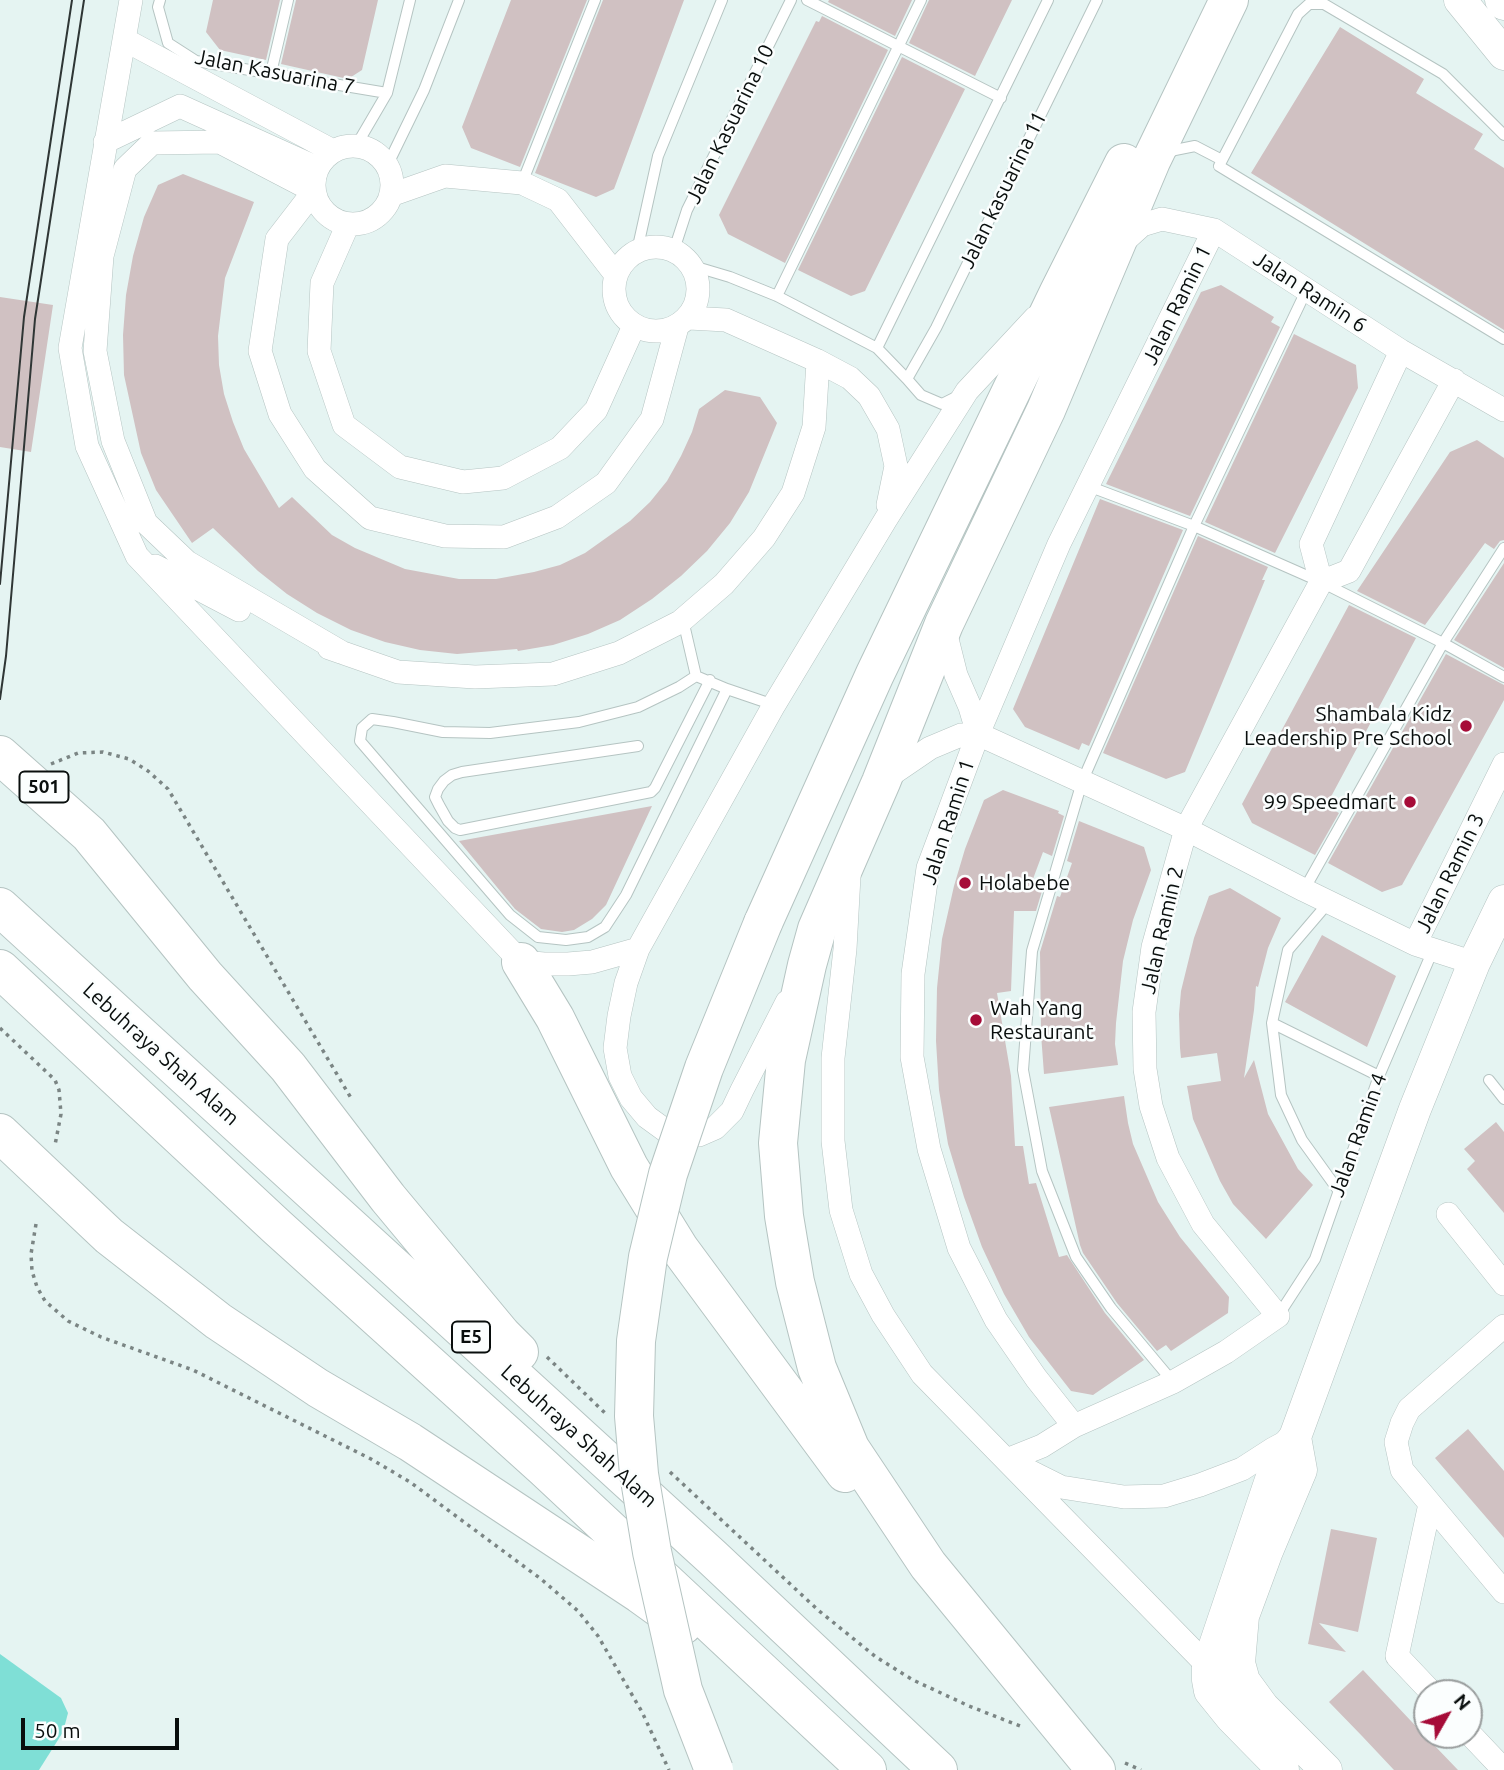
<!DOCTYPE html>
<style>
body{margin:0}
#map{position:relative;width:1504px;height:1770px;overflow:hidden;background:#e5f4f2;font-family:Ubuntu,sans-serif}
canvas{display:block}
.north{position:absolute;left:1413px;top:1679px;width:70px;height:70px;box-sizing:border-box;background:#fbfefe;border:2px solid #9a9e9e;border-radius:50%;rotate:50deg;font-size:19px;font-weight:700;line-height:28px;text-align:center;color:#090e0d}
.north::after{content:'';display:block;margin:auto;width:24px;height:32px;background:#a60c38;clip-path:polygon(50% 0,100% 100%,50% 72%,0 100%)}
.scale{position:absolute;left:21px;top:1718px;width:158px;height:32px;box-sizing:border-box;border:4px solid #090e0d;border-top:0;padding-left:9px;font-size:21px;line-height:24px;white-space:nowrap;color:#090e0d;-webkit-text-stroke:5px #fbfefe;paint-order:stroke}
</style>
<div id="map">
<canvas width="1504" height="1770"></canvas>
<div class="north">N</div>
<div class="scale">50 m</div>
</div>
<script>
const context = document.querySelector('canvas').getContext('2d');
context.lineJoin = 'round';
function fill(path, color) {
  context.fillStyle = color;
  context.fill(path, 'evenodd');
}
function toPath(rows) {
  const path = new Path2D();
  for (const r of rows) {
    if (r.length === 3) {
      path.moveTo(r[0] + r[2], r[1]);
      path.arc(r[0], r[1], r[2], 0, 2 * Math.PI);
      continue;
    }
    path.moveTo(r[0], r[1]);
    for (let i = 2; i < r.length; i += 2) path.lineTo(r[i], r[i + 1]);
  }
  return path;
}
function strokePath(path, color, width, dash) {
  context.strokeStyle = color;
  context.lineWidth = width;
  context.lineCap = dash ? 'butt' : 'round';
  context.setLineDash(dash || []);
  context.stroke(path);
}
function drawText(font, color, halo, rows, align = 'center') {
  context.font = font + ' Ubuntu,sans-serif';
  context.lineWidth = 5;
  context.setLineDash([]);
  context.textBaseline = 'middle';
  context.strokeStyle = halo;
  context.fillStyle = color;
  for (const [text, x, y, turn = 0] of rows) {
    context.save();
    context.translate(x, y);
    context.rotate((+turn || 0) * Math.PI / 180);
    context.textAlign = isNaN(turn) ? turn : align;
    if (halo) context.strokeText(text, 0, 0);
    context.fillText(text, 0, 0);
    context.restore();
  }
}
fill(toPath([
 [0,1654,61,1698,68,1713,63,1732,39,1770,0,1770]
]), '#7fdfd6');
fill(toPath([
 [213,0,280,0,266,60,220,50,206,32],
 [296,0,378,0,362,70,348,79,281,64],
 [511,0,587,0,520,167,471,148,462,127],
 [603,0,684,0,614,189,596,197,535,173],
 [829,0,912,0,895,36,828,2],
 [929,0,1012,0,975,76,909,43],
 [822,16,888,50,785,263,728,234,719,215,816,21,819,22],
 [1340,27,1424,79,1416,93,1483,134,1474,149,1504,168,1504,330,1251,173],
 [902,57,965,89,865,291,851,296,798,270],
 [183,174,254,202,225,278,218,336,219,365,224,394,233,422,244,449,279,508,292,497,332,535,355,548,405,569,459,579,496,579,534,572,560,565,585,553,630,521,650,502,667,481,681,456,692,432,699,409,725,390,760,397,777,423,749,492,730,523,707,551,681,576,652,599,620,620,588,634,553,645,518,651,517,649,457,654,420,650,385,642,351,630,317,613,287,594,258,571,213,528,192,543,156,490,141,453,124,375,123,335,126,295,133,256,144,217,158,185],
 [1221,285,1274,317,1271,322,1280,327,1190,516,1106,484,1201,292],
 [0,297,53,305,31,452,0,447],
 [1294,334,1356,365,1358,388,1275,553,1205,522],
 [1477,440,1504,458,1504,540,1500,541,1494,549,1485,543,1425,625,1357,591,1450,452],
 [1100,499,1183,530,1089,746,1082,743,1079,750,1025,727,1013,709],
 [1198,536,1268,567,1262,580,1265,580,1185,772,1166,779,1103,753],
 [1504,563,1504,668,1454,640],
 [1349,605,1416,638,1326,806,1339,813,1315,855,1252,823,1242,804],
 [1446,654,1504,685,1504,700,1402,885,1382,892,1328,863],
 [1003,790,1059,811,1058,813,1064,816,1052,856,1043,852,1030,887,1042,891,1036,911,1014,911,1011,991,997,993,1011,1076,1015,1146,1023,1146,1029,1184,1036,1183,1059,1257,1067,1255,1105,1313,1144,1360,1093,1395,1071,1391,1029,1337,1004,1294,982,1247,964,1197,948,1144,939,1090,936,1041,937,988,942,939,954,886,965,849,984,800],
 [652,806,606,905,592,919,574,930,562,932,541,929,515,909,459,841],
 [1079,821,1144,847,1151,870,1133,920,1123,961,1116,1023,1115,1044,1118,1065,1044,1074,1041,1034,1040,952,1057,896,1060,897,1072,863,1067,861],
 [1230,888,1281,918,1268,948,1258,987,1256,986,1254,1010,1244,1078,1254,1060,1268,1114,1298,1169,1313,1185,1266,1239,1233,1204,1220,1181,1193,1119,1187,1086,1221,1081,1217,1053,1181,1058,1180,1048,1179,1014,1181,991,1194,938,1209,896],
 [1322,935,1396,976,1367,1047,1285,1002],
 [1124,1096,1128,1123,1133,1144,1158,1202,1180,1237,1229,1297,1228,1313,1171,1351,1166,1345,1157,1351,1117,1303,1083,1253,1080,1245,1049,1107],
 [1496,1122,1504,1132,1504,1213,1467,1169,1475,1161,1464,1149],
 [1468,1429,1504,1471,1504,1538,1435,1458],
 [1331,1529,1377,1538,1358,1632,1319,1623,1346,1652,1308,1644],
 [1363,1670,1411,1721,1458,1770,1394,1770,1362,1736,1329,1702]
]), '#d0c1c2');
const lane = toPath([
 [160,0,158,7,168,43,196,61,387,93],
 [807,0,1001,98],
 [271,73,288,0],
 [1504,135,1443,74,1324,4,1309,4,1298,14,1219,166,1504,339],
 [356,146,387,93,410,0],
 [1166,154,1175,150,1195,146,1222,160],
 [387,166,424,90,459,0],
 [522,183,595,0],
 [674,250,687,210,791,0],
 [637,251,658,156,722,0],
 [693,266,730,277,777,296,877,348,907,379,936,328,1097,0],
 [777,296,921,0],
 [877,348,1048,0],
 [907,379,921,395,942,404,960,395],
 [1088,486,1194,526,1321,582,1443,643,1504,677],
 [683,620,696,676],
 [696,676,727,689,626,895,605,927,588,937,566,940,538,937,510,915,360,741,362,728,372,719,393,722,443,732,490,733,579,722,638,707,679,687,696,676],
 [727,689,774,705],
 [638,746,462,772,452,775,444,781,438,789,435,797,439,805,448,821,455,828,460,830,651,792,655,788,710,680],
 [1304,890,1443,643,1504,548],
 [1329,902,1288,950,1272,1023,1281,1095,1302,1140,1338,1190],
 [1272,1023,1379,1076],
 [1489,1080,1504,1099],
 [1278,1316,1315,1259,1379,1076,1433,950],
 [1173,1382,1111,1308,1076,1257,1042,1171,1023,1070,1032,951,1082,782,1194,526,1307,289]
]);
const street = toPath([
 [131,0,70,348,87,446,137,556,521,962,544,964,568,964,592,962,638,949],
 [125,40,333,151],
 [105,142,180,106,317,168],
 [353,185,39],
 [391,195,445,176,522,183,558,200,616,275],
 [348,224,322,283,319,351,344,425,400,467,463,482,503,478,560,448,596,410,634,326],
 [1122,243,1142,225,1162,219,1214,230,1401,351,1504,410],
 [656,289,42],
 [689,318,726,320,818,361,850,378,869,396,888,429,896,466,888,505],
 [155,566,239,610],
 [1321,582,1311,544,1401,351],
 [944,627,956,675,970,707,978,734],
 [329,648,398,672,475,677,553,674,619,653,680,622,724,584,764,538,793,493,814,427,818,361],
 [341,652,187,562,146,523,113,441,95,351,102,256,125,169,152,143,220,142,314,191,277,239,260,351,280,414,315,469,370,518,445,536,504,537,557,517,606,483,652,419,677,327],
 [886,778,930,748,961,735,978,734,1186,829,1304,890,1415,944,1474,963],
 [849,876,845,949,833,1058,833,1141,841,1210,861,1274,883,1315,922,1374,1208,1666,1242,1697,1254,1703],
 [1415,944,1504,764],
 [787,1002,742,1090,732,1111,715,1128,699,1135,669,1133,647,1117,631,1098,620,1076,615,1048,619,1016,626,983,638,949,774,705,886,519,967,391,1035,318],
 [1448,1214,1504,1284],
 [1504,1326,1409,1409,1402,1423,1396,1442,1402,1470,1504,1592],
 [1074,1426,1036,1378,996,1320,959,1248,929,1149,912,1057,913,974,928,868,978,734,1059,544,1214,230],
 [1007,1460,1042,1446,1074,1426,1173,1382,1226,1352,1278,1316,1203,1224,1168,1158,1151,1106,1145,1069,1144,1012,1153,947,1186,829,1321,582,1349,571,1454,380],
 [1025,1469,1061,1487,1124,1497,1164,1496,1200,1485,1242,1469,1273,1449,1288,1441],
 [1430,1504,1397,1656,1432,1693],
 [1469,1733,1504,1770]
]);
const secondary = toPath([
 [1460,0,1504,54],
 [1501,0,1504,4],
 [1295,1437,1301,1470,1267,1551,1243,1616,1239,1663,1244,1681,1263,1707,1326,1770],
 [1283,1770,1231,1717,1210,1691,1208,1680,1208,1666,1278,1459,1295,1437,1415,1109,1474,963,1504,901]
]);
const highway = toPath([
 [0,755,89,834,205,976,288,1067,388,1198,502,1335,519,1352],
 [0,907,713,1558,938,1770],
 [763,923,875,674,1059,292,1124,163],
 [521,962,555,1018,629,1167,679,1248,845,1473],
 [0,969,277,1227,544,1468,867,1770],
 [0,1133,109,1236,218,1321,318,1388,410,1442,640,1594,683,1625],
 [1096,1770,928,1565,850,1448,817,1368,795,1282,784,1216,778,1143,786,1060,807,965,817,929,881,782,944,624,1046,410,1151,161,1229,0]
]);
strokePath(lane, '#b5c4c2', 12);
strokePath(street, '#b5c4c2', 24);
strokePath(secondary, '#b5c4c2', 33);
strokePath(highway, '#b5c4c2', 40);
strokePath(toPath([
 [51,764,78,753,103,752,129,759,148,771,168,789,351,1098],
 [0,1028,55,1080,59,1090,61,1114,55,1145],
 [36,1224,31,1254,32,1271,37,1287,45,1301,68,1321,101,1337,193,1370,371,1459,410,1482,541,1579,578,1611,598,1636,642,1712,669,1770],
 [547,1357,605,1413],
 [670,1472,818,1610,876,1657,913,1680,969,1706,1020,1726],
 [1125,1763,1141,1770]
]), '#7b8584', 3.5, [3.5, 5]);
strokePath(lane, '#fff', 10);
strokePath(street, '#fff', 23);
strokePath(secondary, '#fff', 32);
strokePath(highway, '#fff', 38);
strokePath(toPath([
 [0,584,24,317,72,0],
 [0,699,6,656,35,319,84,0]
]), '#2f3635', 2);
const highwayBridge = toPath([
 [714,1770,683,1690,652,1552,639,1474,634,1416,636,1341,648,1257,668,1174,704,1068,763,923]
]);
strokePath(highwayBridge, '#b5c4c2', 40, []);
strokePath(highwayBridge, '#fff', 38);
for (const [x, y, r, color] of [
 [1466,726,7,"#a60c38"],
 [1410,802,7,"#a60c38"],
 [965,883,7,"#a60c38"],
 [976,1020,7,"#a60c38"]
]) {
  const dot = new Path2D();
  dot.arc(x, y, r, 0, 2 * Math.PI);
  context.fillStyle = color;
  context.fill(dot);
  strokePath(dot, '#fbfefe', 2.5);
}
for (const [x, y, w] of [
 [44,787,49],
 [471,1337,38]
]) {
  const box = new Path2D();
  box.roundRect(x - w / 2, y - 15.5, w, 31, 5);
  context.fillStyle = '#fbfefe';
  context.fill(box);
  strokePath(box, '#090e0d', 2);
}
drawText('bold 19px', '#090e0d', null, [
 ["501",44,787],
 ["E5",471,1337]
]);
drawText('21px', '#090e0d', '#fbfefe', [
 ["Jalan Kasuarina 7",275,72,11],
 ["Jalan Kasuarina 10",730,124,-64],
 ["Jalan kasuarina 11",1003,190,-64],
 ["Jalan Ramin 6",1310,292,33],
 ["Jalan Ramin 1",1177,305,-64],
 ["Jalan Ramin 1",948,822,-72],
 ["Jalan Ramin 3",1450,873,-64],
 ["Jalan Ramin 2",1162,930,-77],
 ["Lebuhraya Shah Alam",161,1054,42],
 ["Jalan Ramin 4",1358,1135,-70],
 ["Lebuhraya Shah Alam",579,1436,42]
]);
drawText('21px', '#090e0d', '#fbfefe', [
 ["Shambala Kidz",1452,714],
 ["Leadership Pre School",1452,738],
 ["99 Speedmart",1396,802],
 ["Holabebe",979,883,"left"],
 ["Wah Yang",990,1008,"left"],
 ["Restaurant",990,1032,"left"]
], 'right');
</script>
